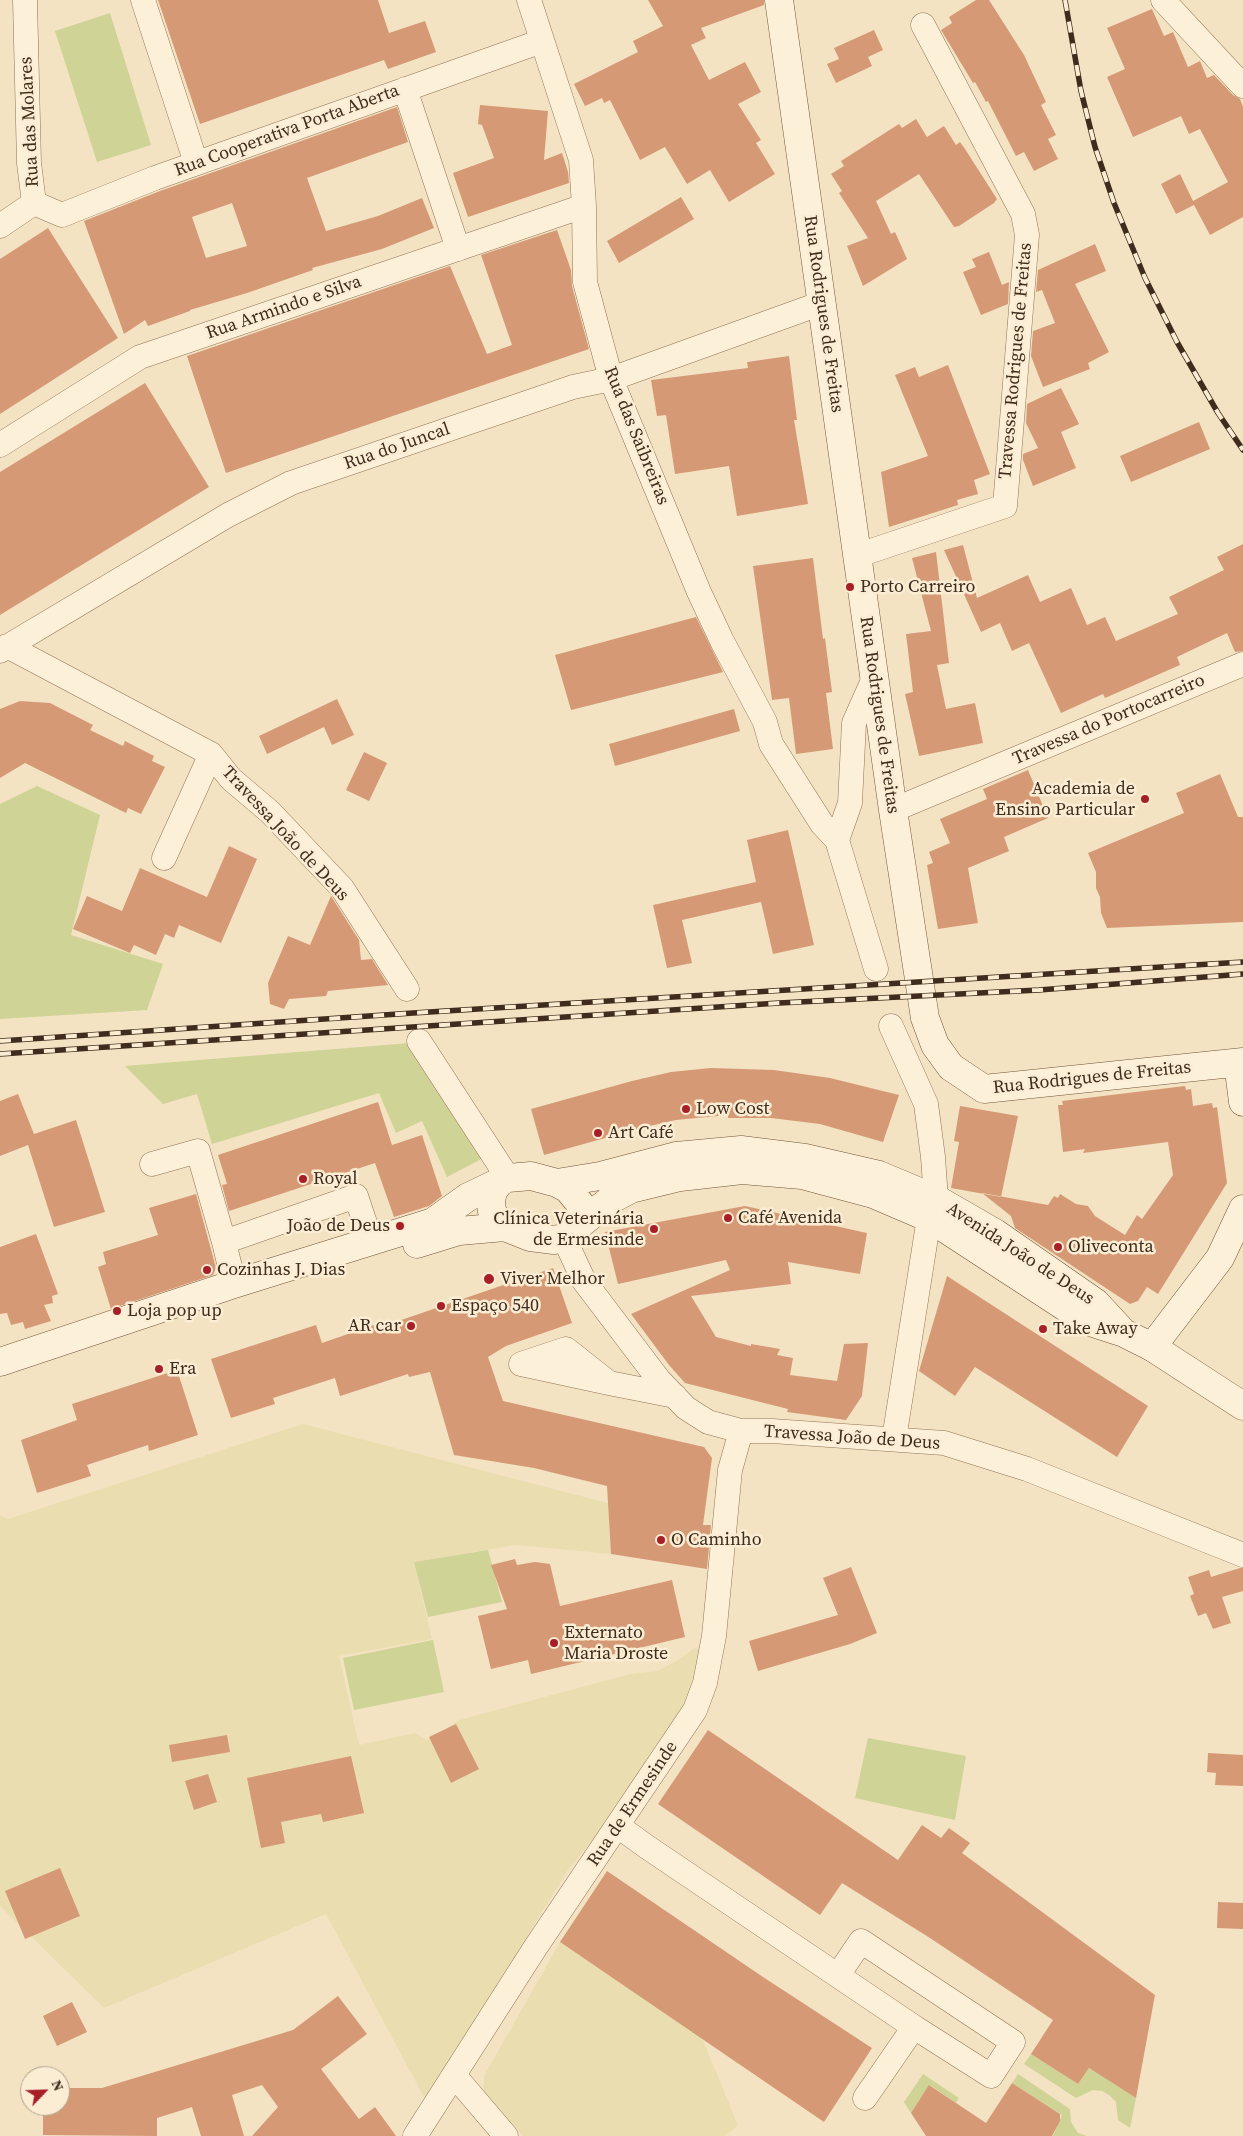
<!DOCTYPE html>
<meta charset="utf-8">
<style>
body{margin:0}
#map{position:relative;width:1243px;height:2136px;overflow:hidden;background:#f3e3c3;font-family:"Source Serif 4",serif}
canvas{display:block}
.north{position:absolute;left:20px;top:2066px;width:50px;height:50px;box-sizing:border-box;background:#faedd4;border:1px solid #afa08b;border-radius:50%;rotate:66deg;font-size:14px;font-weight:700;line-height:20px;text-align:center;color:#3f2c1d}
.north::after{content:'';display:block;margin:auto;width:18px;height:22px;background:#a71f27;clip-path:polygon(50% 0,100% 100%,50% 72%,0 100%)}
</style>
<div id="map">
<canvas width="1243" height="2136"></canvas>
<div class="north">N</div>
</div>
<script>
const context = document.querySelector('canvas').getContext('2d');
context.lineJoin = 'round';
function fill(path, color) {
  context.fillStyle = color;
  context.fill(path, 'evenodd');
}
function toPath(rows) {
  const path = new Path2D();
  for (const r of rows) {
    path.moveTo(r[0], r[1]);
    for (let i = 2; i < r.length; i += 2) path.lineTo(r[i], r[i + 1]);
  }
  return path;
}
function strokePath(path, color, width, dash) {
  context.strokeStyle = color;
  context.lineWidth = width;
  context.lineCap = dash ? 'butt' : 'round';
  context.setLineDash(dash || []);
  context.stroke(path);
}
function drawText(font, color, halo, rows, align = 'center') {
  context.font = font + ' "Source Serif 4",serif';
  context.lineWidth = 5;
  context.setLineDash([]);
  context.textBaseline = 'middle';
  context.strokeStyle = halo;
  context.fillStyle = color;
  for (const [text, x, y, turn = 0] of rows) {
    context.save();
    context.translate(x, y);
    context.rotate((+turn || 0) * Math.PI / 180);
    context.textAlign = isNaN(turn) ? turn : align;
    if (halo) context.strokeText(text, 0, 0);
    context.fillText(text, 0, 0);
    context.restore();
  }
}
fill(toPath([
 [303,1424,608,1503,611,1554,516,1545,414,1562,432,1639,339,1656,359,1745,415,1733,428,1740,459,1720,630,1674,658,1671,681,1658,694,1648,699,1647,702,1650,692,1698,632,1792,568,1870,532,1928,500,1989,432,2105,424,2097,326,1914,104,2008,0,1906,0,1515,8,1519],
 [560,1942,702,2038,738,2125,726,2136,523,2136,488,2098,484,2091,484,2076]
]), '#eadeb0');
fill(toPath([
 [110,13,151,145,97,162,55,31],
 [37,786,100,815,71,935,163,964,147,1010,0,1019,0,804],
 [410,1043,485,1157,447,1177,422,1121,396,1133,379,1093,212,1144,197,1094,163,1104,125,1066],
 [488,1550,502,1602,428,1617,414,1562],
 [433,1640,444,1692,354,1710,343,1658],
 [868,1738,966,1756,955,1820,855,1798],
 [1031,2054,1078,2084,1089,2068,1136,2098,1130,2128,1118,2120,1116,2102,1109,2095,1102,2091,1093,2090,1076,2098,1024,2064],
 [923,2074,959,2098,956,2103,930,2085,911,2113,904,2102],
 [1018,2074,1070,2109,1071,2122,1078,2133,1087,2136,1053,2136,1062,2115,1012,2083]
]), '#cfd395');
fill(toPath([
 [158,0,378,0,389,33,425,21,436,52,388,69,384,60,200,124],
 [648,0,764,0,764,5,701,28,706,38,691,45,709,80,745,62,761,92,738,104,761,140,756,143,775,174,729,202,710,170,687,184,665,147,640,160,610,100,604,103,602,98,585,106,574,84,638,52,633,41,663,26],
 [976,0,989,0,1024,55,1046,102,1041,105,1056,135,1048,139,1058,159,1034,171,1024,152,1016,156,988,101,986,102,975,82,973,83,941,30,952,23,949,17],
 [1152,9,1164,36,1173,32,1188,67,1200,61,1207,78,1214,75,1233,95,1240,99,1243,107,1243,217,1210,235,1194,205,1176,214,1161,184,1180,174,1193,201,1228,182,1200,129,1189,134,1181,116,1133,137,1107,77,1125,69,1107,28],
 [874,30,883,50,868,57,872,66,836,83,827,64,839,59,834,48],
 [480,105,548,111,544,160,562,153,568,172,569,183,468,217,453,173,494,158,482,125,478,124],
 [397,107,408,142,307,178,326,231,378,216,422,198,434,228,382,249,312,268,313,270,247,293,190,310,190,311,148,326,145,320,124,334,84,221,160,191],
 [232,203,247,246,206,258,192,217],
 [916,119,927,137,944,126,956,145,960,142,965,149,997,199,994,203,959,226,954,227,919,174,876,201,891,234,895,232,907,259,863,286,847,246,868,238,839,193,842,191,831,174,844,166,841,161,899,124,902,128],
 [681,197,694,219,619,263,607,241],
 [48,228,118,338,0,414,0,259],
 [557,230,571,270,572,286,589,349,226,473,187,356,450,266,487,354,512,345,481,255],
 [1095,244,1106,271,1075,284,1109,352,1088,363,1090,369,1043,387,1031,356,1033,331,1055,323,1042,290,1036,292,1038,270],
 [989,252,1002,285,1009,282,1008,304,981,315,963,272,976,267,972,259],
 [789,356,797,420,794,420,808,504,737,516,729,466,675,474,666,415,657,416,651,380,748,368,747,362],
 [948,365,990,474,974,480,978,494,957,500,958,505,889,527,881,472,928,456,895,375,915,367,919,377],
 [145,383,209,487,0,615,0,472],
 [1061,388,1079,424,1061,432,1076,468,1033,486,1023,460,1023,454,1038,448,1026,423,1027,404],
 [1199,422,1210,449,1131,482,1120,456],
 [1243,544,1243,651,1235,652,1227,633,1177,657,1180,665,1105,698,1103,694,1061,713,1029,643,1012,651,1000,623,981,632,944,550,963,545,977,598,1028,575,1040,602,1071,588,1087,625,1105,617,1116,641,1178,614,1169,597,1224,570,1217,557],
 [936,552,949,663,937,665,946,709,975,703,983,743,919,756,905,694,913,692,906,634,931,631,912,558],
 [813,558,823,639,825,638,832,692,826,693,833,749,796,754,789,698,772,700,753,566],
 [696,617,723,672,571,710,555,655],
 [337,699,354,735,332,745,324,727,267,754,259,736],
 [20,701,50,703,93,725,90,730,123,746,125,741,154,756,152,761,165,767,141,814,128,808,126,813,25,763,0,778,0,709],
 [734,709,740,731,615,766,609,744],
 [364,752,387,763,369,801,346,790],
 [1028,770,1048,818,1004,837,1009,851,968,868,978,923,938,929,927,865,933,863,929,852,950,843,940,819,987,799,983,789],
 [1220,774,1238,817,1243,817,1243,922,1107,928,1101,913,1100,897,1096,888,1096,872,1088,853,1184,813,1176,793],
 [788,830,814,945,773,954,761,902,682,920,692,963,667,968,653,905,756,882,747,840],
 [229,846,257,859,221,943,179,925,174,938,165,934,156,955,134,945,130,953,73,929,87,896,122,911,140,868,207,897],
 [331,896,359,940,361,960,372,959,388,985,328,991,326,996,289,999,284,1009,270,1004,268,983,288,936,310,945],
 [711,1068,774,1070,830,1078,899,1095,883,1142,820,1124,771,1118,728,1118,728,1115,676,1120,645,1127,544,1155,531,1109,632,1081,671,1072],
 [1185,1086,1186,1090,1191,1089,1193,1106,1212,1103,1213,1108,1217,1107,1227,1183,1158,1294,1147,1287,1138,1301,1130,1304,1015,1228,1011,1216,982,1193,1048,1205,1054,1196,1058,1198,1060,1194,1076,1204,1088,1206,1095,1216,1125,1235,1137,1215,1142,1219,1173,1175,1168,1142,1083,1153,1085,1149,1063,1152,1058,1105,1063,1105,1062,1101],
 [18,1094,34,1134,76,1120,105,1212,54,1227,28,1145,0,1156,0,1101],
 [378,1102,392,1145,422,1135,442,1196,429,1206,394,1217,375,1163,229,1211,222,1185,227,1184,218,1155],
 [960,1106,1018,1116,1001,1197,951,1188,959,1142,954,1141],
 [196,1194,216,1268,213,1275,111,1309,98,1267,106,1264,103,1252,158,1235,149,1208],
 [745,1206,867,1233,860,1274,788,1262,791,1284,691,1296,716,1337,751,1346,751,1344,780,1349,777,1355,793,1358,790,1375,837,1381,844,1344,868,1343,862,1396,846,1420,787,1412,788,1409,685,1383,669,1365,631,1314,730,1270,726,1260,618,1284,605,1232],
 [36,1234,58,1294,52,1296,53,1303,44,1305,51,1321,25,1329,23,1322,11,1325,7,1313,0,1314,0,1247],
 [553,1268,572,1323,506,1346,488,1357,503,1401,704,1447,712,1458,703,1525,711,1525,707,1569,611,1554,607,1486,534,1468,454,1455,430,1372,409,1377,408,1374,340,1396,335,1378,273,1398,275,1404,231,1418,211,1359,316,1325,322,1343,377,1324,378,1328],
 [947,1276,1148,1406,1117,1457,975,1367,955,1396,919,1371],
 [177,1370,198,1435,149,1451,148,1445,87,1465,91,1476,37,1493,21,1440,77,1420,72,1404],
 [515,1559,517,1565,535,1562,550,1564,560,1606,672,1580,685,1637,531,1674,528,1660,491,1669,478,1616,507,1609,491,1565],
 [851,1567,877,1633,850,1644,758,1671,749,1641,838,1615,823,1578],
 [1240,1568,1243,1568,1243,1591,1222,1597,1231,1623,1213,1629,1206,1613,1198,1616,1190,1596,1194,1594,1188,1577,1209,1570,1211,1577],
 [456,1724,479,1769,451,1783,429,1737],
 [708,1730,898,1860,922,1825,941,1838,949,1828,970,1843,962,1853,1155,1995,1136,2098,1089,2068,1078,2084,1031,2054,1053,2020,930,1938,842,1883,820,1915,658,1804],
 [227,1735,230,1752,172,1762,169,1745],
 [1208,1753,1243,1755,1243,1786,1215,1785,1216,1773,1207,1772],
 [351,1756,364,1813,323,1822,321,1814,281,1822,285,1843,261,1848,247,1778],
 [208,1774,217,1802,194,1810,185,1781],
 [60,1868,80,1916,25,1939,5,1891],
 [607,1871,763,1977,872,2048,824,2122,560,1942],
 [1218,1902,1243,1903,1243,1929,1217,1928],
 [338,1996,367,2034,321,2069,359,2119,375,2107,396,2136,252,2136,278,2107,262,2085,232,2095,244,2136,201,2136,192,2107,157,2118,157,2136,43,2135,43,2106,60,2106,60,2088,102,2088,293,2030],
 [72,2002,87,2032,57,2046,43,2016],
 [1012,2083,1060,2114,1060,2121,1052,2136,926,2136,911,2113,929,2085,986,2123]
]), '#d69975');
const minor = toPath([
 [143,0,196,163],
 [529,0,581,160,584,206,585,282,611,379,699,592,722,641,765,722,771,744,822,824,837,840],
 [1163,0,1243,86],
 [405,89,458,249],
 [34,203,62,215,155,178,542,41],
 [0,226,34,203,29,163,25,0],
 [0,445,140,357,584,206],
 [856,556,1005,506,1027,235,1023,214,923,25],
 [7,646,211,754,164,858],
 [0,651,228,515,291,483,573,387,611,379,822,303],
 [874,678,854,723,850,803,837,840,876,969],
 [211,754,231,779,270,812,342,888,407,989],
 [893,810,1243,664],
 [891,1026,926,1104,933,1157,936,1199],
 [419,1041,508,1178],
 [152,1164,198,1151,224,1242],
 [564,1238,584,1281,659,1380,686,1408,708,1422,741,1431,772,1431,944,1443,1027,1469,1243,1555],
 [234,1284,224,1242,356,1196,371,1241],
 [609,1383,566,1349,521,1364,609,1383,675,1396],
 [894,1439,929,1218],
 [618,1826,647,1847,914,2027,991,2076,1013,2042,861,1941,838,1975],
 [454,2075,506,2136],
 [865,2098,914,2027],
 [415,2136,535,1948,695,1710,705,1683,714,1636,730,1470,741,1431]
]);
const tertiary = toPath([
 [1152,1347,1243,1406]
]);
const secondary = toPath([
 [779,0,893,810,925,1018,935,1045,951,1067,984,1089,1243,1062],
 [1238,1063,1243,1102],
 [499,1183,493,1191,491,1201,492,1211,497,1220,505,1227,530,1237,554,1240,564,1238,573,1233,579,1225,610,1200,631,1189,680,1177,742,1170,802,1175,873,1194,929,1218,1087,1321,1124,1333,1152,1347,1220,1258,1243,1209],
 [557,1183,600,1176,676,1156,741,1150,805,1158,879,1175,936,1199,995,1233,1096,1303,1121,1330],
 [417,1244,459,1231,505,1227],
 [0,1362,234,1284,433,1222,468,1197,508,1178,531,1176,557,1183,568,1189,581,1205,582,1215,579,1225]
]);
strokePath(minor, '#917357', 25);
strokePath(tertiary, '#917357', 29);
strokePath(secondary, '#72543a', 29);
strokePath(minor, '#fdf0d8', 24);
strokePath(tertiary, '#fdf0d8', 28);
strokePath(secondary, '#fdf0d8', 28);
const rail = toPath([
 [1065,0,1081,91,1095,147,1114,203,1145,278,1177,342,1218,413,1243,450],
 [0,1041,413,1013,1243,962],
 [0,1054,779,1003,1039,990,1243,974]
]);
strokePath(rail, '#3f2c1d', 5.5);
strokePath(rail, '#faedd4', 4, [11]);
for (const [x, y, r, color] of [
 [850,587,5,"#a71f27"],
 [1145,799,5,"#a71f27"],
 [686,1109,5,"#a71f27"],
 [598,1133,5,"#a71f27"],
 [303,1179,5,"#a71f27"],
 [728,1218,5,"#a71f27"],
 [400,1226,5,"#a71f27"],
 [654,1229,5,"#a71f27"],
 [1058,1247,5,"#a71f27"],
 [207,1270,5,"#a71f27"],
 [489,1279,6,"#a71f27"],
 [441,1306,5,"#a71f27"],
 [117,1311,5,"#a71f27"],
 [411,1326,5,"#a71f27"],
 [1043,1329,5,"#a71f27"],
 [159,1369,5,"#a71f27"],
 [661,1540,5,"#a71f27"],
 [554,1643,5,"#a71f27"]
]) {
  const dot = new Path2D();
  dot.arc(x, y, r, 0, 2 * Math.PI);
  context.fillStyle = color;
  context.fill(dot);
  strokePath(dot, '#faedd4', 2);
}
drawText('18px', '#3f2c1d', '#faedd4', [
 ["Rua das Molares",30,122,-93],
 ["Rua Cooperativa Porta Aberta",287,131,-20],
 ["Rua Armindo e Silva",284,308,-19],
 ["Rua Rodrigues de Freitas",823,314,82],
 ["Travessa Rodrigues de Freitas",1016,361,-85],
 ["Rua das Saibreiras",636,436,68],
 ["Rua do Juncal",397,447,-19],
 ["Rua Rodrigues de Freitas",879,715,82],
 ["Travessa do Portocarreiro",1109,720,-23],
 ["Travessa João de Deus",285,834,47],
 ["Rua Rodrigues de Freitas",1092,1078,-6],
 ["Avenida João de Deus",1020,1254,33],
 ["Travessa João de Deus",852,1438,4],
 ["Rua de Ermesinde",633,1804,-56]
]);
drawText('18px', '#3f2c1d', '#faedd4', [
 ["Porto Carreiro",860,587],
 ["Academia de",1135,789,"right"],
 ["Ensino Particular",1135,810,"right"],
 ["Low Cost",696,1109],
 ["Art Café",608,1133],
 ["Royal",313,1179],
 ["Café Avenida",738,1218],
 ["Clínica Veterinária",644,1219,"right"],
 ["de Ermesinde",644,1240,"right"],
 ["João de Deus",390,1226,"right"],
 ["Oliveconta",1068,1247],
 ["Cozinhas J. Dias",217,1270],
 ["Viver Melhor",500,1279],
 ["Espaço 540",451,1306],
 ["Loja pop up",127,1311],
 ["AR car",401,1326,"right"],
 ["Take Away",1053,1329],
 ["Era",169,1369],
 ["O Caminho",671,1540],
 ["Externato",564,1633],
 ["Maria Droste",564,1654]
], 'left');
</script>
